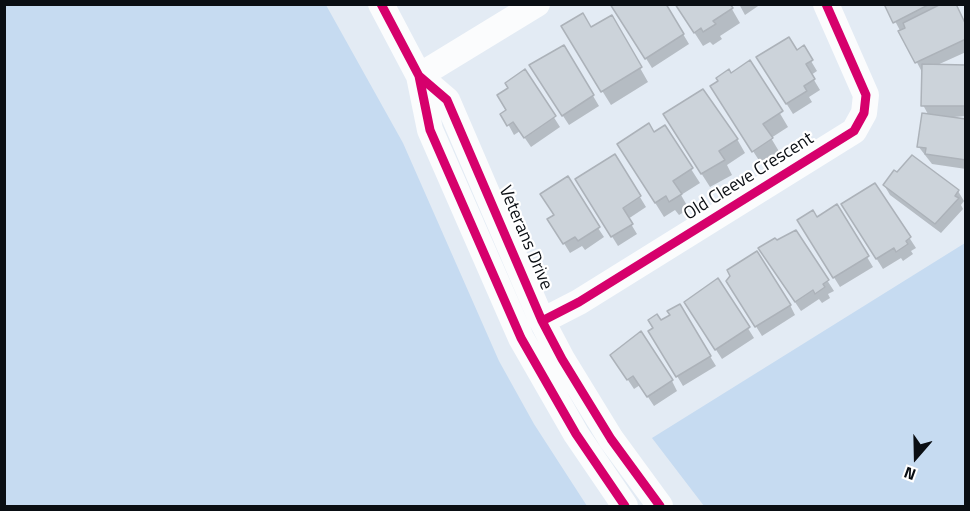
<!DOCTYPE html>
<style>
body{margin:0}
#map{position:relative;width:970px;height:511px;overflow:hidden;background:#e3ebf4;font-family:"Titillium Web",sans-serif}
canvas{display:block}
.frame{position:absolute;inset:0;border:6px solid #0a0e13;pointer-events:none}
.north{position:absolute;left:886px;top:427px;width:60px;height:60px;-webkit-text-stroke:4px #fff;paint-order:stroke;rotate:200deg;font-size:16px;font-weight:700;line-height:24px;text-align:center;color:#0a0e13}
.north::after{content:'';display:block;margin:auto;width:21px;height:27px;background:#0a0e13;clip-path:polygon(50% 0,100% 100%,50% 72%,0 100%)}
</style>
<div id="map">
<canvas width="970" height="511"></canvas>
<div class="frame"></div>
<div class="north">N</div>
</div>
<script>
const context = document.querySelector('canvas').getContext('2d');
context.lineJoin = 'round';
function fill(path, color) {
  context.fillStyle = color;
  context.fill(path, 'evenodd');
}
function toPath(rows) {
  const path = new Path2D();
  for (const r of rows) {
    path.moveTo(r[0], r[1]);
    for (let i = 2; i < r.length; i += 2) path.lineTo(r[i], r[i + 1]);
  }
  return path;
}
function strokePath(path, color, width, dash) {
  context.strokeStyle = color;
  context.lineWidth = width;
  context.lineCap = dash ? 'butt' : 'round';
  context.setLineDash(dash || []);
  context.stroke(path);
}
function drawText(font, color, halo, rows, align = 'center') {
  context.font = font + ' "Titillium Web",sans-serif';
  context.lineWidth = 4.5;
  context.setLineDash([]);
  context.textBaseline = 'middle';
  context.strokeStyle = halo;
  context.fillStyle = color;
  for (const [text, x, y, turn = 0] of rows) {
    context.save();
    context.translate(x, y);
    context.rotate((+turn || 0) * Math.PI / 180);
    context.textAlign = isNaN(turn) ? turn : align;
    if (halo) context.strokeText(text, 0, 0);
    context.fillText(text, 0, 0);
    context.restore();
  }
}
fill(toPath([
 [5,4,326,5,403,143,499,361,534,424,587,506,5,506],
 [965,243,965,506,704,506,652,438]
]), '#c6dbf1');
fill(toPath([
 [612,4,683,34,689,44,652,68],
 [676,4,729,4,740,23,720,36,722,39,713,45,710,42,703,46],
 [739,4,761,4,745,15],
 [886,4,955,4,966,25,966,52,935,66,966,67,966,116,942,118,966,121,966,169,932,164,918,146,929,116,923,105,922,72],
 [611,17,648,82,611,105,571,41],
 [564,47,599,106,569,125,536,75],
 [796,52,811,61,817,71,811,75,820,90,809,97,812,102,793,114,764,68],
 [750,63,788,127,771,138,780,153,762,165,720,100,730,75],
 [525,72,560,127,531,147,520,131,514,135,508,124,510,89],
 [673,129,737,139,745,153,727,165,732,175,710,187],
 [654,134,691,169,700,183,681,195,689,209,679,215,675,210,664,217,627,158],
 [615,156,646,207,628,219,637,234,618,246,583,190],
 [912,157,958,191,964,201,961,205,963,209,941,233,890,195,884,185],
 [875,185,916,248,911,251,913,254,903,261,901,258,883,269,849,215],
 [555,216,598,228,604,237,585,250,582,246,570,253,549,219],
 [816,219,867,257,873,267,840,287,805,231],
 [796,232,834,291,828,294,830,298,822,303,819,299,801,311,766,259,776,242],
 [718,280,754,338,722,359,692,313],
 [734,291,790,305,795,315,762,336],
 [679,306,716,366,683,386,650,331,672,316],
 [618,365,672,381,677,391,654,406,640,385,634,389]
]), '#0003');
const building = toPath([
 [610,4,666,4,684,34,645,59,610,4],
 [675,4,730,4,733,8,713,21,716,24,703,32,701,28,694,33,675,4],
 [884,4,930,4,893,23,884,4],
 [941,4,956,4,966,25,966,39,915,63,898,31,905,28,903,23,941,4],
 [583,13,591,27,612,15,642,67,601,92,561,26,583,13],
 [789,37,797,50,804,45,813,60,806,64,815,79,804,86,807,91,786,104,756,57,789,37],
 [564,45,594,95,562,116,529,65,564,45],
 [750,60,783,111,763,124,773,138,752,152,710,86,718,81,716,78,729,69,731,73,750,60],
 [922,64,966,65,966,106,921,106,922,64],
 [525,69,556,116,524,138,513,122,507,126,500,114,506,110,497,95,508,88,505,83,525,69],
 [703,89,738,139,719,151,725,160,701,174,663,114,703,89],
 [922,113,966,119,966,160,925,154,926,148,917,147,922,113],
 [649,123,654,132,665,125,693,168,673,181,682,194,669,202,666,196,655,203,617,144,649,123],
 [615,154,641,196,623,208,633,224,611,237,575,179,615,154],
 [912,155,959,190,955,196,959,198,935,224,883,185,894,170,897,172,912,155],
 [568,176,600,227,578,241,575,237,563,244,547,219,554,215,540,194,568,176],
 [875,183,911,237,906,241,908,244,896,252,894,248,876,259,841,204,875,183],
 [837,204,869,256,833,278,797,220,813,210,817,217,837,204],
 [796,230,829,280,823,284,825,287,815,294,813,290,795,302,758,248,775,238,777,240,796,230],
 [757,251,791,305,755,327,726,281,730,276,727,270,757,251],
 [718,278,750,327,715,350,684,302,718,278],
 [680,304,711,356,676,377,648,331,653,328,648,320,657,314,661,320,670,315,667,311,680,304],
 [641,331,673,380,647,397,633,376,627,380,610,355,641,331]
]);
fill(building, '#ccd3da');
strokePath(building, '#acb2b9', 1.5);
strokePath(toPath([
 [381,4,419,76,430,130,521,338,576,434,625,506],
 [419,76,447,100,542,321,562,359,611,439,660,506],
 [419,76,537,4],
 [542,321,579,302,854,131,864,113,866,95,826,4]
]), '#fbfcfd', 26);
strokePath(toPath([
 [381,4,419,76,430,130,521,338,576,434,625,506],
 [419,76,447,100,542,321,562,359,611,439,660,506],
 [542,321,579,302,854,131,864,113,866,95,826,4]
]), '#d6006c', 9);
drawText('18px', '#0a0e13', '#fff', [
 ["Old Cleeve Crescent",749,177,-32],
 ["Veterans Drive",525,238,67]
]);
</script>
